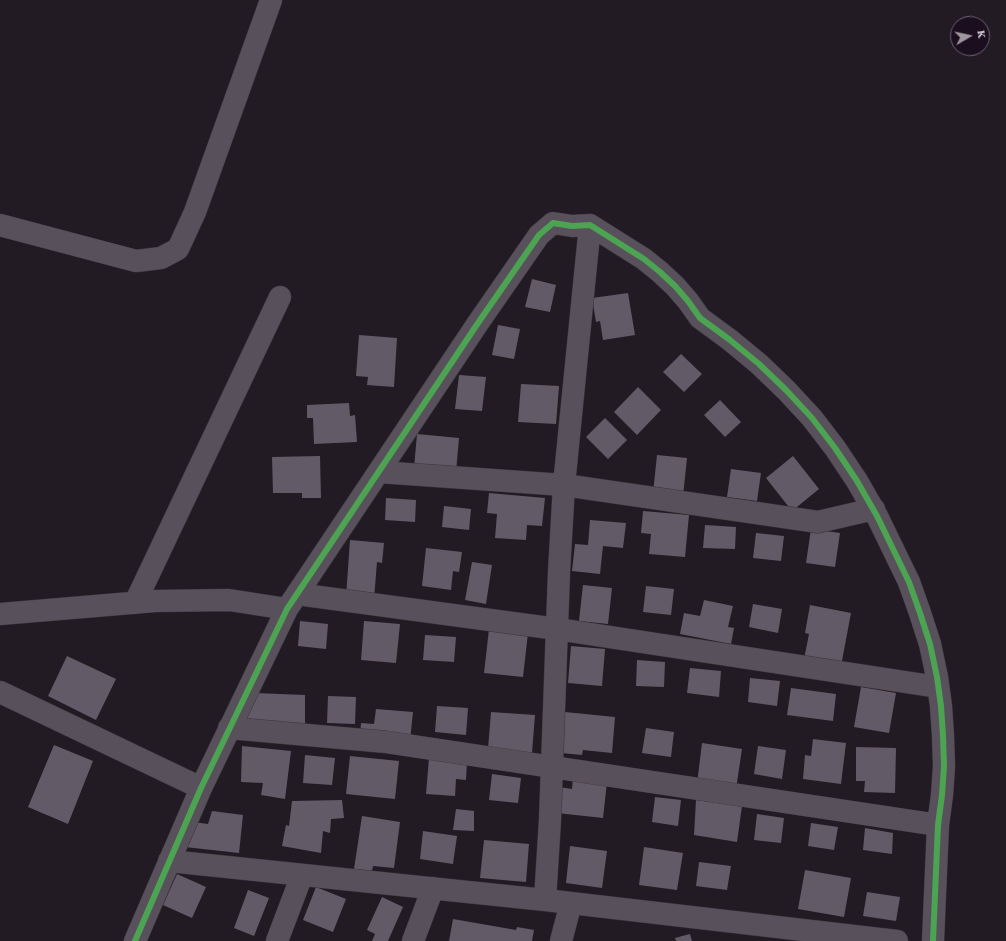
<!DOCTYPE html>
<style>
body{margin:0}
#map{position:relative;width:1006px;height:941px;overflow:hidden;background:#221b24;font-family:Spectral,serif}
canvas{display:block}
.north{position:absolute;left:950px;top:16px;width:40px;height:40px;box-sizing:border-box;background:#1a0e1f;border:1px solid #6a5f6e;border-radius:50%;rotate:81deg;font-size:11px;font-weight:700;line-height:16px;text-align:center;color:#e1d9e5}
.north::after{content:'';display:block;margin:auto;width:14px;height:18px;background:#9e96a1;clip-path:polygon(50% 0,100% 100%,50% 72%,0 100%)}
</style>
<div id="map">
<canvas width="1006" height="941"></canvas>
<div class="north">K</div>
</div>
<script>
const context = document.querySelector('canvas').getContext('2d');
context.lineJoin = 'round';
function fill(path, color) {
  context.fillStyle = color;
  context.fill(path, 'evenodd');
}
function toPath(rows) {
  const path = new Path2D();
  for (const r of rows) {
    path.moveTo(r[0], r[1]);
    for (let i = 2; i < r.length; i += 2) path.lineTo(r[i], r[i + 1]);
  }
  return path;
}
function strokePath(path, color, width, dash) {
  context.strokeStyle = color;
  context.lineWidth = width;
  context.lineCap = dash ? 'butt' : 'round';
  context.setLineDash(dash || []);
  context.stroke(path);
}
fill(toPath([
 [532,279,556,285,550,312,525,307],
 [628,293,635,335,603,340,600,321,596,322,592,298],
 [498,325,520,329,514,359,492,355],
 [359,335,397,338,394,387,367,385,368,377,356,376],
 [681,354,702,374,684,392,663,372],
 [459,375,486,377,482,411,455,409],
 [521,384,559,386,556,424,518,422],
 [638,387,661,410,637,435,614,412],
 [720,400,741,422,725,437,704,415],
 [349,403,350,416,355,415,357,442,314,444,313,418,307,418,307,405],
 [605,418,627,440,608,459,586,437],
 [417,434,459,438,456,472,414,468],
 [657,455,687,458,683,496,653,493],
 [320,456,321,498,302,498,302,493,273,493,272,457],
 [793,456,819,489,792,511,766,478],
 [731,469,761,473,757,501,727,497],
 [489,493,545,498,542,526,527,525,526,540,495,538,497,514,487,513],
 [386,498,416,500,415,522,385,520],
 [444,506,471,509,469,530,442,527],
 [643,511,689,515,685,557,649,554,651,534,641,533],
 [590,520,626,523,623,548,603,546,600,574,572,571,575,544,588,545],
 [705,525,736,527,735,549,703,548],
 [811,529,840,533,835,567,806,563],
 [756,533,784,536,781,561,753,558],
 [350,540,384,543,382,563,377,562,374,599,346,597],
 [426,548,462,552,459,572,453,571,451,590,422,586],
 [472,562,492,565,486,604,465,600],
 [583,585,612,588,608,624,579,621],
 [646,586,674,589,671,615,643,612],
 [704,600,733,606,728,627,734,628,731,644,680,634,684,613,700,616],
 [753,604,782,609,778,633,749,627],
 [810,605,851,613,841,666,804,659,809,634,805,633],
 [300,621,328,624,326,649,298,646],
 [364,621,400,624,396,663,361,660],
 [489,629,528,633,523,677,484,673],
 [425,635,456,637,454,662,423,660],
 [571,646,605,649,602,686,568,683],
 [67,656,116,679,96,720,48,696],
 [637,660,665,662,664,687,636,686],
 [690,668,721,671,719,697,687,693],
 [750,678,780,681,777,706,748,702],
 [861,687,896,693,889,733,854,727],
 [791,688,836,694,833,721,787,715],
 [255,693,305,695,305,731,244,724],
 [328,696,356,697,355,724,327,723],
 [437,706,468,708,466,735,435,732],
 [376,709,413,712,410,741,360,737,361,723,374,724],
 [491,712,535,715,532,753,488,749],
 [565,712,615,717,612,753,583,750,582,755,561,753],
 [646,728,674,732,671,757,642,753],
 [813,739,846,743,841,784,803,779,805,755,811,756],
 [702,743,742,749,736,789,697,784],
 [54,745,93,761,68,824,28,807],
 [242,746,291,751,285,799,261,795,263,783,241,782],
 [758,746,786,750,782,779,754,774],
 [856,747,896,748,895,793,864,792,865,781,856,781],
 [305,755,335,758,332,785,303,783],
 [350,756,399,761,395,799,346,794],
 [429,758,467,761,466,780,456,779,455,796,426,794],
 [492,774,521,778,518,803,489,800],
 [573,778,607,782,603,818,557,813,559,787,572,789],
 [655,797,681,800,678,826,652,822],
 [342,800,344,818,331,819,330,833,323,831,321,853,282,846,286,825,289,826,292,801],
 [696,800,742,806,737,842,694,835],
 [456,809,474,811,474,831,453,830],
 [212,811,243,815,239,853,185,847,194,822,208,824],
 [757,814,784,818,781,843,754,840],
 [362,816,400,822,394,868,373,866,372,871,354,869],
 [811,823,838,827,834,850,808,846],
 [865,828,893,833,892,854,863,850],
 [423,831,457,836,453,864,420,859],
 [484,840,529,844,526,882,480,878],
 [570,846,607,851,602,888,566,883],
 [644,847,683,853,677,890,639,885],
 [699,862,731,866,727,890,696,886],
 [805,870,851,878,844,917,798,909],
 [177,874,206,887,192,918,163,905],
 [316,887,346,899,333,932,303,920],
 [248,890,269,898,254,936,234,928],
 [867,892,900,897,896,921,863,916],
 [382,897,403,907,388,941,372,941,375,934,367,930],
 [453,919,516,930,517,927,534,930,532,941,449,941],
 [690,934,692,941,676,941,675,938]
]), '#635a67');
const minor = toPath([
 [0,225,136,261,161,258,178,249,195,212,271,0],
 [379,472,564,485,818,522,874,509],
 [297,594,557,629,938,687],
 [135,603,280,297],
 [0,614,155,601,229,600,287,609],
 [0,692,201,788],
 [229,728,386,742,938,825],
 [169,861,545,900,897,941],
 [545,900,550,820,559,572,564,485,590,225],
 [135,941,201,788,287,609,478,323,539,235,553,223,572,226,590,225,644,259,660,272,675,286,688,301,700,318,730,340,759,364,786,390,812,418,835,448,857,481,877,516,909,582,920,613,930,644,937,677,941,706,943,736,944,766,942,795,938,825,933,941],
 [277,941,302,875],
 [413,941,433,888],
 [561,941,571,903]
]);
strokePath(minor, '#3c363e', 23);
strokePath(minor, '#58505b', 22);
strokePath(toPath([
 [135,941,201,788,287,609,478,323,539,235,553,223,572,226,590,225,644,259,660,272,675,286,688,301,700,318,730,340,759,364,786,390,812,418,835,448,857,481,877,516,909,582,920,613,930,644,937,677,941,706,943,736,944,766,942,795,938,825,933,941]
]), '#4ca352', 6);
</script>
